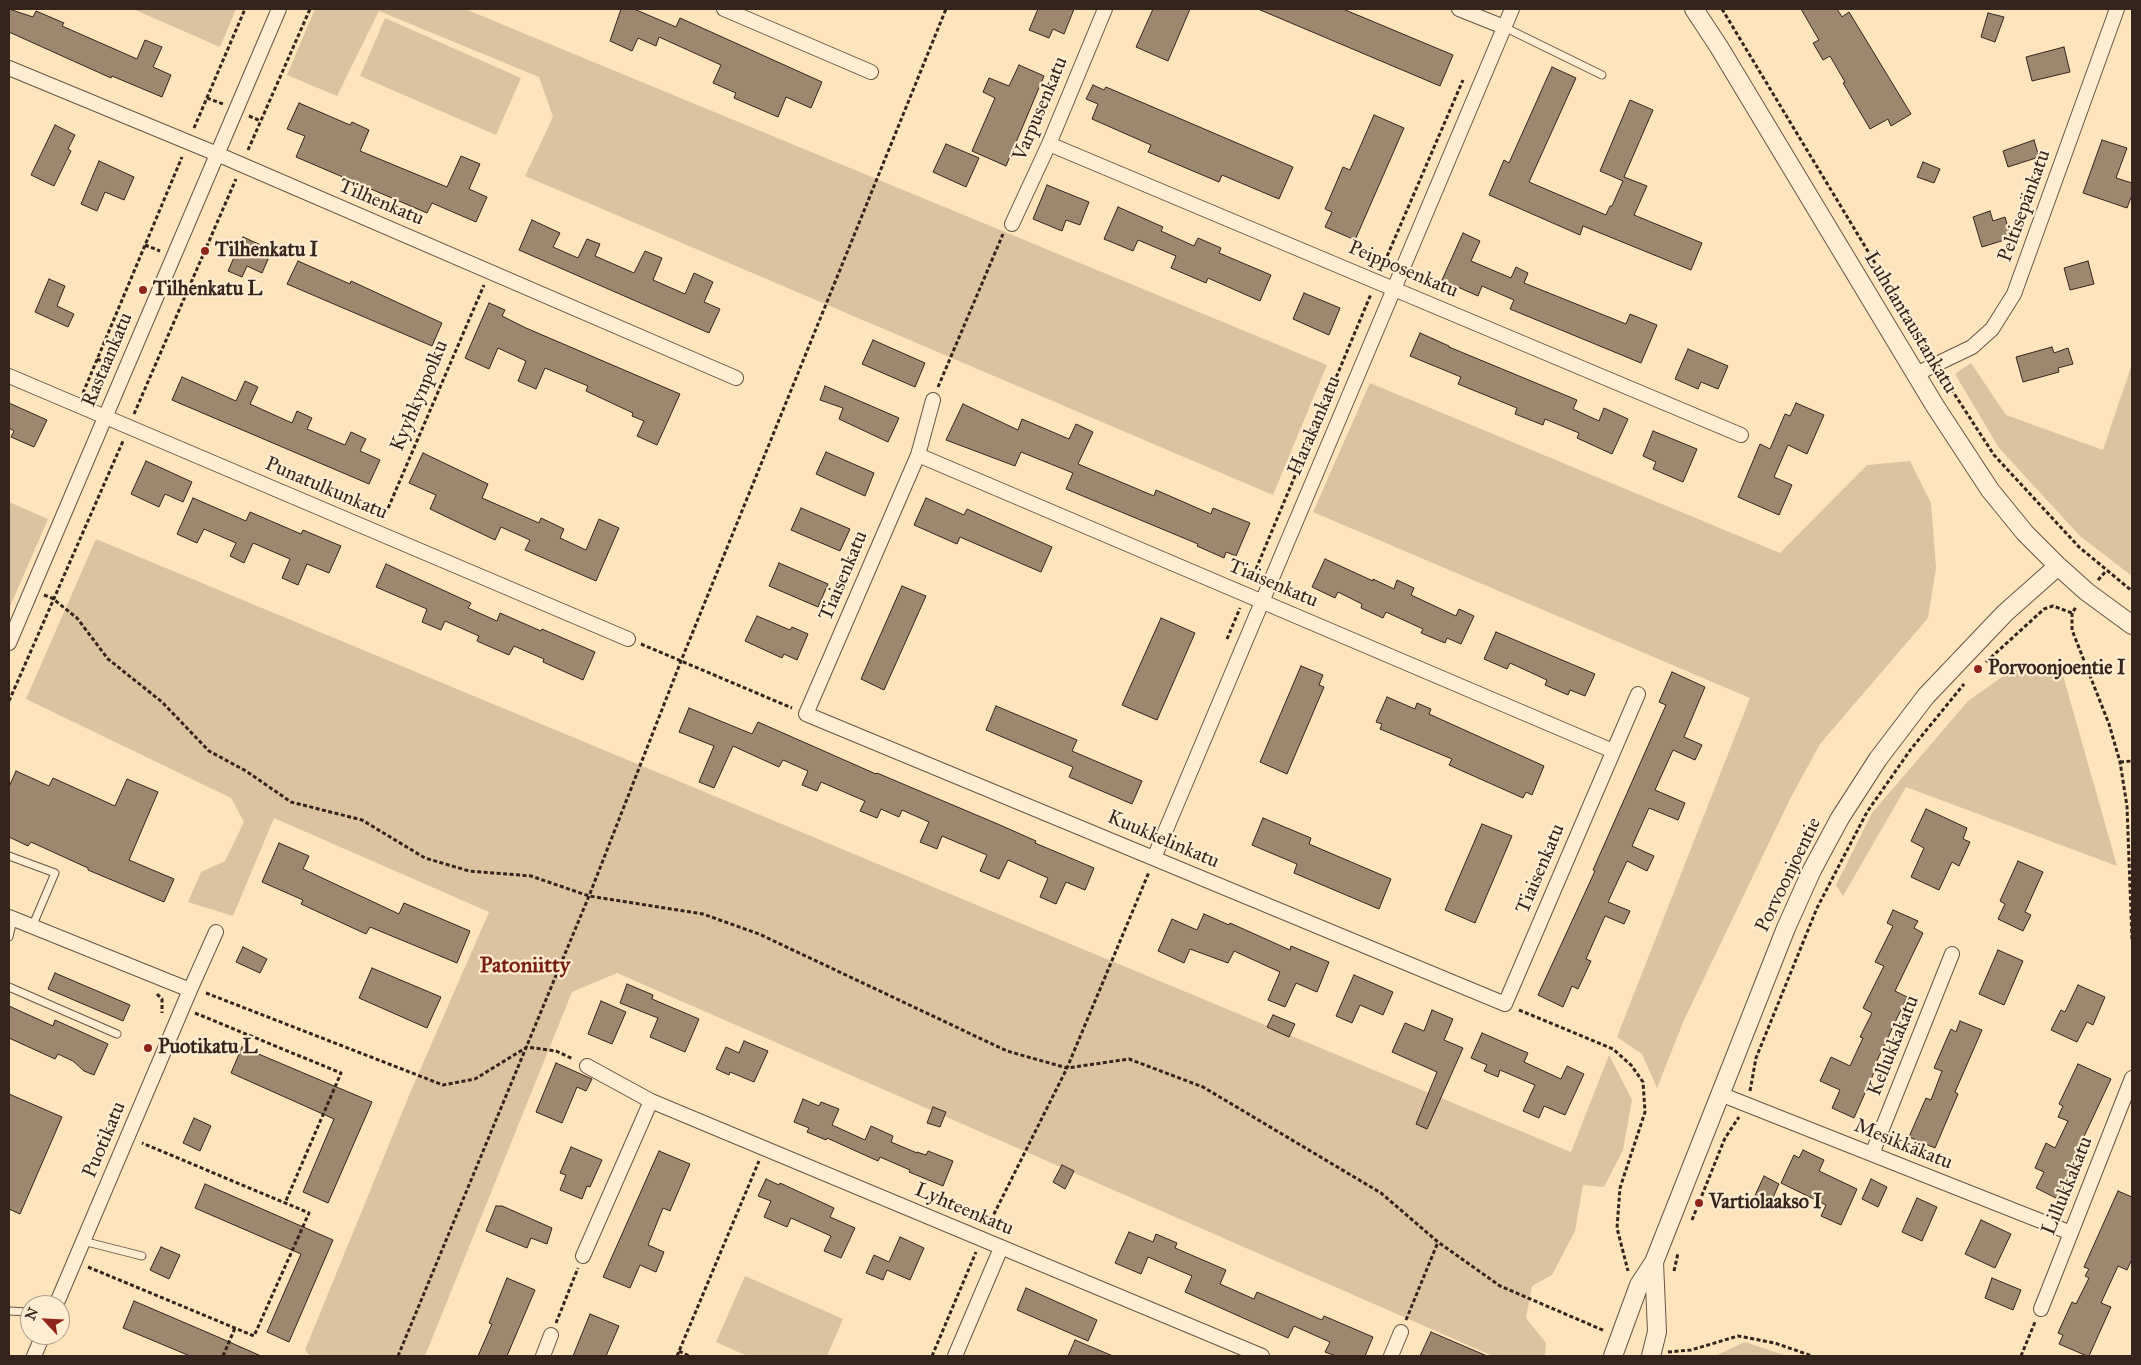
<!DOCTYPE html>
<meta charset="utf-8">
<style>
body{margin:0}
#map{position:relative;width:2141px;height:1365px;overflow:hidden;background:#fee4ba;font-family:"IM FELL Great Primer",serif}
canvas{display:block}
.frame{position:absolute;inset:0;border:10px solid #34241d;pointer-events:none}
.north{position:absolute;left:20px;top:1295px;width:50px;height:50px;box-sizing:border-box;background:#feedd2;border:1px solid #ad9d8a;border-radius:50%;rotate:295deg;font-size:14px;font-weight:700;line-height:20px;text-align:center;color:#34241d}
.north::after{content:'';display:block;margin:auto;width:18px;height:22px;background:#8f2418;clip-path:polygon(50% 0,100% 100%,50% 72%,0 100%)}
</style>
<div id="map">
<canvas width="2141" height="1365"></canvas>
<div class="frame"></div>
<div class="north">N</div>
</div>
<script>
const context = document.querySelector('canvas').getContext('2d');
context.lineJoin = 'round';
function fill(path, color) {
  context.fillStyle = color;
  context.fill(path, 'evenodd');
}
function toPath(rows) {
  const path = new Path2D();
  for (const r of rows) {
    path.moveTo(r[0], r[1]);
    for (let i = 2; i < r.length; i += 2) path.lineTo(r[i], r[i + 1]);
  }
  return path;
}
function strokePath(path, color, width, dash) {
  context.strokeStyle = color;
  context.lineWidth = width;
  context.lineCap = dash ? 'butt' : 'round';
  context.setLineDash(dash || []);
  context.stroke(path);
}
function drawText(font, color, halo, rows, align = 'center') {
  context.font = font + ' "IM FELL Great Primer",serif';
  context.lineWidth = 4.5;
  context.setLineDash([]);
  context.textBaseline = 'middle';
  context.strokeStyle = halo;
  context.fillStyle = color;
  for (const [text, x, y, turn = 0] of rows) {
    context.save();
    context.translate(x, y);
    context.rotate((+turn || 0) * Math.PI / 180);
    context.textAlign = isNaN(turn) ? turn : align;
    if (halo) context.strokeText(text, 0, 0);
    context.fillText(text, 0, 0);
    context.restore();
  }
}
fill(toPath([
 [133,9,236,9,220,47],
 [315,9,465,9,1327,365,1273,495,525,176,553,117,539,77,379,11,337,96,287,75],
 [385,18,521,78,496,135,360,76],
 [1971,363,2006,415,2103,450,2132,364,2132,576,2080,536,1999,448,1955,374],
 [1370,383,1780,553,1867,465,1910,461,1931,503,1936,568,1928,618,1820,744,1790,799,1684,1020,1657,1088,1642,1054,1617,1037,1750,698,1313,512],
 [9,502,48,519,9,609],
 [96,539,1571,1152,1609,1055,1632,1100,1623,1150,1604,1187,1583,1185,1575,1231,1552,1275,1532,1286,1526,1318,1546,1343,1545,1356,1493,1356,617,973,572,992,425,1356,310,1356,305,1350,410,1093,489,912,274,818,233,916,188,902,201,872,225,861,244,822,231,798,26,699],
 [2012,670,2062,672,2117,866,1906,787,1843,896,1836,885,1872,813,1968,701],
 [745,1276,843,1319,827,1356,747,1356,716,1342],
 [1745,1342,1787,1356,1715,1356]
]), '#dcc39f');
const building = toPath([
 [9,9,33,17,36,11,64,23,62,26,137,59,145,40,162,47,153,67,171,75,162,97,112,76,111,78,9,32,9,9],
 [621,9,634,9,676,27,680,18,822,82,811,108,786,97,778,117,734,98,736,93,713,83,721,65,659,37,656,46,638,38,632,51,610,41,621,9],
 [1038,9,1074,9,1064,34,1053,29,1049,38,1029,30,1038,9],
 [1153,9,1190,9,1168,61,1136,47,1153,9],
 [1258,9,1343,9,1453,55,1440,86,1258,9],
 [1801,9,1837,9,1842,17,1849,12,1911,114,1891,126,1888,119,1870,129,1843,83,1845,82,1830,56,1823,60,1813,43,1819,40,1801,9],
 [1988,13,2004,17,1995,42,1981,37,1988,13],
 [2064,47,2070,72,2032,81,2026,57,2064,47],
 [1019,65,1044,76,1006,166,972,151,995,98,983,92,989,78,1009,86,1019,65],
 [1552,67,1576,78,1529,182,1606,215,1610,206,1612,206,1623,181,1600,171,1630,100,1653,110,1624,177,1647,186,1634,215,1702,243,1691,270,1583,226,1580,235,1489,195,1504,160,1509,163,1552,67],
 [1093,85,1104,90,1106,87,1293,167,1279,199,1222,175,1219,182,1148,152,1151,145,1092,119,1098,104,1086,99,1093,85],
 [299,103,350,125,352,122,369,130,360,151,447,187,461,156,480,164,469,189,487,197,476,222,432,203,427,213,296,157,305,136,287,129,299,103],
 [1374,115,1404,128,1355,240,1325,227,1332,212,1325,209,1343,167,1350,170,1374,115],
 [55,125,75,135,68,149,71,151,54,186,31,175,55,125],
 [2034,140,2039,157,2008,167,2003,151,2034,140],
 [2102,140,2127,148,2116,178,2132,183,2132,195,2127,208,2083,193,2102,140],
 [946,144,979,158,966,187,933,172,946,144],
 [99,161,134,177,124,200,105,192,97,211,81,204,99,161],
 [1923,162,1940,169,1934,183,1917,177,1923,162],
 [1047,185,1089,202,1080,225,1066,220,1062,231,1033,219,1047,185],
 [1118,207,1163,227,1161,231,1194,246,1198,238,1221,248,1219,253,1271,275,1260,301,1208,278,1206,283,1171,268,1176,256,1138,240,1133,251,1104,239,1118,207],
 [1990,211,1993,221,2005,217,2011,238,1982,247,1973,217,1990,211],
 [532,220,560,233,553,247,578,258,587,239,600,244,595,256,634,273,645,251,662,258,653,280,685,294,694,273,713,282,704,302,720,309,709,333,519,250,532,220],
 [1463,233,1480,241,1471,261,1511,278,1516,267,1528,273,1524,283,1626,324,1630,314,1657,325,1641,363,1510,309,1514,300,1482,286,1478,296,1442,280,1463,233],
 [243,237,272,250,262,273,247,266,242,277,228,271,243,237],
 [298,261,350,284,351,281,442,323,432,346,287,284,298,261],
 [2088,261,2094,284,2070,290,2064,268,2088,261],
 [49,279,65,286,57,306,74,314,68,327,35,312,49,279],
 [1304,293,1340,308,1329,335,1293,319,1304,293],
 [489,303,505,310,502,316,526,328,680,394,657,445,637,436,644,421,632,416,633,413,586,391,588,386,545,368,536,389,518,381,526,361,498,348,489,369,465,358,489,303],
 [1420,333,1449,346,1449,347,1577,400,1573,409,1599,421,1604,408,1628,419,1612,454,1577,438,1579,433,1545,419,1543,425,1515,414,1517,408,1458,384,1461,377,1410,356,1420,333],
 [873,340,925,363,915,387,862,364,873,340],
 [2052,347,2054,353,2068,348,2073,364,2058,368,2059,372,2023,382,2016,357,2052,347],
 [1688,349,1728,366,1718,389,1701,382,1698,389,1675,379,1688,349],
 [182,377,236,401,245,381,258,387,250,404,292,423,297,411,312,418,307,429,345,445,351,432,366,439,360,451,380,460,369,484,172,400,182,377],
 [825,386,899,418,888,442,839,419,843,408,820,400,825,386],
 [9,403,47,420,34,447,11,437,14,431,9,428,9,403],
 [1796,403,1824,415,1807,454,1788,445,1774,477,1792,485,1779,515,1738,497,1760,444,1770,449,1785,414,1790,416,1796,403],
 [963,404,1018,430,1022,419,1069,439,1076,424,1093,432,1078,464,1154,496,1156,490,1211,514,1213,508,1250,523,1236,556,1226,552,1224,558,1197,546,1198,544,1066,489,1073,473,1021,452,1015,466,946,440,963,404],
 [1653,431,1697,449,1683,482,1653,469,1656,462,1643,456,1653,431],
 [826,452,874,473,865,496,816,474,826,452],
 [423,453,488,484,482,498,539,523,541,518,564,529,560,538,586,550,599,519,619,528,596,581,525,550,530,540,501,527,495,540,430,509,436,495,409,483,423,453],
 [146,461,192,482,183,502,165,494,159,507,131,494,146,461],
 [193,498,246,521,250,512,301,534,303,530,341,546,329,573,307,564,298,585,282,578,290,559,253,543,244,563,230,556,236,543,204,529,197,543,177,534,193,498],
 [926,498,964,515,967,509,1052,547,1041,572,960,537,957,544,914,525,926,498],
 [801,508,850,529,840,551,791,530,801,508],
 [1325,559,1373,581,1373,579,1394,589,1397,580,1414,588,1411,595,1456,616,1459,609,1474,616,1461,644,1447,638,1445,643,1421,633,1423,629,1386,612,1383,618,1361,608,1362,604,1338,592,1335,598,1312,587,1325,559],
 [779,563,828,584,818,607,769,586,779,563],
 [386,564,471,603,468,608,497,621,500,613,541,631,542,629,595,652,583,680,543,662,544,659,514,646,509,655,477,641,479,636,445,621,441,630,422,622,427,609,376,587,386,564],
 [902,586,926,596,884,690,861,679,902,586],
 [757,616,790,630,792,627,808,634,797,660,784,654,782,658,745,641,757,616],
 [1161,618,1195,633,1157,720,1122,705,1161,618],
 [1496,632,1595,674,1585,696,1570,690,1568,695,1545,685,1547,680,1510,663,1507,669,1484,659,1496,632],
 [1301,666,1323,675,1319,685,1324,687,1287,774,1260,762,1301,666],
 [1672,672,1705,687,1684,737,1702,745,1695,760,1673,750,1655,790,1685,803,1678,820,1649,808,1632,846,1654,856,1647,871,1627,861,1608,902,1630,911,1624,924,1605,916,1586,959,1591,961,1578,989,1572,986,1563,1007,1538,995,1595,871,1593,870,1666,705,1659,702,1672,672],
 [1387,697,1415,709,1417,703,1431,709,1429,714,1544,766,1532,795,1526,792,1523,798,1496,786,1449,765,1452,759,1380,729,1382,724,1376,722,1387,697],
 [996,706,1077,740,1072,751,1142,781,1132,804,1069,777,1073,767,986,730,996,706],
 [689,708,752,734,758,722,876,774,877,773,1000,825,1036,841,1035,843,1094,868,1085,890,1066,882,1056,904,1040,897,1048,878,1008,860,999,879,980,871,987,855,942,836,937,849,920,842,929,822,902,810,899,817,881,809,877,818,860,811,865,801,821,782,817,791,802,785,808,771,783,760,779,767,733,746,714,788,699,782,714,746,679,732,689,708],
 [16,771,49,786,53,778,115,806,127,779,158,792,129,860,174,879,164,902,88,870,88,868,31,842,28,846,9,837,9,787,16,771],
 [1926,809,1967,828,1963,839,1970,842,1959,866,1952,862,1939,890,1911,877,1924,848,1911,841,1926,809],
 [1263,818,1311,838,1309,844,1391,879,1379,909,1294,873,1297,864,1252,845,1263,818],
 [1482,824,1512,836,1475,923,1445,910,1482,824],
 [279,843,309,856,303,869,399,914,404,903,470,931,457,963,370,927,366,934,301,904,303,900,262,882,279,843],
 [2018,861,2043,872,2025,912,2031,915,2023,931,1998,919,2005,904,2000,901,2018,861],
 [1893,910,1918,921,1914,928,1923,933,1895,991,1907,997,1874,1067,1876,1068,1854,1118,1832,1108,1840,1090,1820,1081,1831,1057,1850,1066,1863,1038,1860,1037,1872,1013,1863,1008,1884,966,1875,962,1893,926,1887,923,1893,910],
 [1204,914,1229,925,1230,923,1290,950,1291,946,1329,962,1317,992,1296,983,1285,1007,1268,1000,1280,972,1234,951,1228,963,1190,949,1184,963,1158,951,1172,919,1197,930,1204,914],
 [243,947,267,959,260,973,236,962,243,947],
 [1998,950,2023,961,2004,1005,1979,994,1998,950],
 [372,968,441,997,427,1028,359,998,372,968],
 [55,973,130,1005,123,1021,48,989,55,973],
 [1354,975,1393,992,1383,1015,1360,1005,1352,1023,1336,1016,1354,975],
 [627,984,653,995,652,999,699,1019,685,1052,650,1037,658,1018,620,1003,627,984],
 [2078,985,2105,997,2093,1025,2087,1022,2077,1042,2051,1030,2061,1010,2065,1012,2078,985],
 [601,1001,626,1012,612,1044,588,1034,601,1001],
 [9,1006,53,1026,55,1020,108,1044,94,1075,84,1071,73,1061,58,1054,55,1059,9,1038,9,1006],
 [1432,1010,1453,1019,1444,1040,1463,1048,1427,1129,1416,1124,1437,1072,1392,1052,1405,1023,1424,1031,1432,1010],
 [1273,1015,1295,1024,1289,1037,1267,1027,1273,1015],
 [1960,1021,1982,1030,1955,1092,1958,1094,1935,1148,1909,1137,1926,1098,1931,1100,1942,1071,1934,1068,1951,1029,1956,1032,1960,1021],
 [1482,1033,1528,1053,1524,1062,1561,1079,1567,1066,1584,1074,1565,1115,1544,1106,1539,1118,1523,1111,1535,1085,1500,1070,1498,1077,1484,1071,1487,1065,1471,1058,1482,1033],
 [744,1041,768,1051,754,1082,730,1072,729,1075,716,1069,726,1047,739,1053,744,1041],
 [242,1047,372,1102,328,1203,303,1192,334,1119,231,1073,242,1047],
 [556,1063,592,1079,586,1091,577,1087,562,1123,536,1112,556,1063],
 [2078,1064,2111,1079,2080,1145,2082,1146,2058,1199,2036,1188,2044,1172,2035,1168,2046,1143,2055,1148,2068,1121,2058,1117,2063,1106,2059,1104,2078,1064],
 [9,1094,62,1117,20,1214,9,1209,9,1094],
 [803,1099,819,1106,821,1102,839,1109,832,1125,865,1140,871,1126,893,1136,891,1142,917,1153,917,1152,926,1155,928,1151,953,1161,943,1186,909,1172,910,1170,880,1157,878,1161,827,1138,826,1140,807,1132,809,1128,794,1122,803,1099],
 [933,1107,946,1112,940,1127,927,1123,933,1107],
 [194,1118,211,1126,200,1151,183,1143,194,1118],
 [571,1147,602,1160,590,1187,587,1186,582,1199,560,1190,566,1175,560,1173,571,1147],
 [1803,1150,1824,1160,1819,1171,1857,1189,1841,1225,1821,1216,1826,1205,1781,1183,1794,1155,1799,1158,1803,1150],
 [659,1151,690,1164,670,1211,663,1208,648,1245,664,1252,656,1272,640,1265,630,1288,603,1277,659,1151],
 [1062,1165,1074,1171,1065,1189,1053,1182,1062,1165],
 [1764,1176,1779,1184,1768,1209,1752,1202,1764,1176],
 [766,1179,779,1185,780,1183,834,1208,830,1217,855,1228,841,1258,824,1251,831,1236,791,1218,787,1227,764,1217,771,1201,758,1196,766,1179],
 [1871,1179,1887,1187,1878,1207,1862,1199,1871,1179],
 [205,1184,333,1240,289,1342,267,1332,301,1254,195,1208,205,1184],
 [2118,1191,2132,1197,2132,1259,2127,1270,2118,1266,2101,1303,2111,1307,2089,1356,2087,1356,2059,1344,2063,1335,2058,1333,2072,1302,2076,1304,2089,1278,2085,1276,2089,1269,2084,1267,2118,1191],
 [1917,1198,1937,1207,1922,1241,1902,1232,1917,1198],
 [496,1206,502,1206,552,1228,547,1244,531,1238,527,1248,486,1231,496,1206],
 [1981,1220,2011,1234,1995,1268,1965,1254,1981,1220],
 [1129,1232,1153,1242,1156,1234,1177,1243,1175,1248,1226,1270,1220,1284,1254,1299,1257,1292,1322,1320,1324,1316,1373,1337,1365,1356,1336,1356,1325,1352,1330,1342,1294,1326,1288,1338,1185,1292,1192,1276,1148,1257,1141,1274,1115,1263,1129,1232],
 [900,1237,924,1248,910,1280,887,1270,883,1280,866,1273,874,1255,889,1262,900,1237],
 [161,1247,180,1255,169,1279,150,1270,161,1247],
 [507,1278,535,1290,507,1356,478,1356,492,1324,489,1323,507,1278],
 [1992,1278,2021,1290,2013,1310,1985,1298,1992,1278],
 [1026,1288,1097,1320,1088,1341,1017,1310,1026,1288],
 [134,1301,218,1337,261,1356,190,1356,123,1328,134,1301],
 [590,1314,619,1326,606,1356,573,1356,590,1314],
 [1431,1332,1487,1356,1420,1356,1431,1332],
 [1075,1340,1113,1356,1068,1356,1075,1340]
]);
fill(building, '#9d886f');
strokePath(building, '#34241d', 1);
const service = toPath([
 [1504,27,1602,75],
 [9,856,55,873,32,927],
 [9,937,13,919],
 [9,987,117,1034],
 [83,1241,142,1256],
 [9,1311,30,1312]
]);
const minor = toPath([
 [724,9,871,72],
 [1459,9,1504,27],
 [9,68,217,154,736,378],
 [1049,144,1741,435],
 [1012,224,1049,144,1105,9],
 [1916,374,1972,347,1992,329,2014,294,2117,9],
 [9,376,628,639],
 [933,400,918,455,806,714,1505,1004,1638,694],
 [918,455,1613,751],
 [9,643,279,9],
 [1154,858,1512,9],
 [9,917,190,990,56,1305],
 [190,990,216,932],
 [587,1066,651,1101,1262,1356],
 [1720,1094,2071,1233],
 [1872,1154,1952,954],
 [583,1256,651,1101],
 [2041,1309,2132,1078],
 [34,1356,43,1335],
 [543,1356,551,1335],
 [955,1356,1001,1248],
 [1391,1356,1401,1332]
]);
const tertiary = toPath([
 [1694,9,1719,47,1935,406,1990,490,2025,533,2058,566,2087,592,2132,625],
 [1613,1356,1639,1285,1654,1262,1786,928,1812,870,1840,818,1878,759,1926,696,2005,613,2058,566],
 [1651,1356,1657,1332,1654,1262]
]);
strokePath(service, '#665444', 9);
strokePath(minor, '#665444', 16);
strokePath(tertiary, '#665444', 20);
strokePath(toPath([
 [1722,9,1928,351],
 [207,98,223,104],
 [249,116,261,121],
 [194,128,245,9],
 [248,150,310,9],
 [145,245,160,251],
 [1382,268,1463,80],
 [97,359,113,366],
 [1944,378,1994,455,2079,547,2132,591],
 [938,387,1003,234],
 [83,393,182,157],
 [134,414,236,179],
 [383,520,484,285],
 [2098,580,2106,571],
 [1251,581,1371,294],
 [44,595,52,598,77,618,108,659,162,702,209,751,246,771,291,802,362,820,425,858,469,871,531,876,589,896,703,914,759,934,1007,1051,1067,1068,1129,1059,1203,1087,1381,1193,1438,1242,1500,1286,1605,1331],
 [2072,613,2072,630,2109,724,2120,762,2127,806,2132,941],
 [1227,639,1240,608],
 [641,644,792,708],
 [1986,662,2044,609,2053,606,2072,613,2077,606],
 [9,701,123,441],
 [2120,762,2132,761],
 [206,993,443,1085,475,1079,527,1047,556,1051,573,1059],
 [157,994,162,999,162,1013],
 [1519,1010,1613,1049,1631,1065,1643,1082,1645,1112,1620,1188,1617,1228,1628,1271],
 [195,1013,341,1073,285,1203],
 [1750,1091,1756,1058,1817,908,1844,856,1867,812,1911,749,1964,684],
 [1692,1220,1725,1138,1739,1117],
 [988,1226,1067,1068,1149,872],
 [88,1267,254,1336,309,1213,142,1143],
 [1674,1271,1678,1253],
 [1406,1320,1438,1242],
 [556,1323,578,1268],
 [60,1334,68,1315],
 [679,1351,689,1356],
 [1668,1352,1691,1350,1738,1336,1775,1343,1812,1356],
 [223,1356,235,1328],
 [398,1356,589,896,681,661,946,9],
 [677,1356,759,1161],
 [932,1356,976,1252],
 [2021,1356,2035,1322]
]), '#34241d', 3, [4, 2.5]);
strokePath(service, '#feedd2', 7);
strokePath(minor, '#feedd2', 14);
strokePath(tertiary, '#feedd2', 18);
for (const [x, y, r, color] of [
 [205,251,5,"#8f2418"],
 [143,290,5,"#8f2418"],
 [1978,669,5,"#8f2418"],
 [148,1048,5,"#8f2418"],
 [1699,1203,5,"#8f2418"]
]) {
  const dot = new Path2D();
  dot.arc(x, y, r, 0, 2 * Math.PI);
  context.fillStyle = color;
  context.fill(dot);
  strokePath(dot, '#feedd2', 2);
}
drawText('20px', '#34241d', '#feedd2', [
 ["Varpusenkatu",1041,109,-67],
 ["Tilhenkatu",381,203,23],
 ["Peltisepänkatu",2025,206,-70],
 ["Peipposenkatu",1403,270,23],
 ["Luhdantaustankatu",1910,323,59],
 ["Rastaankatu",108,360,-67],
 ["Kyyhkynpolku",420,396,-67],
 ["Harakankatu",1315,426,-67],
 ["Punatulkunkatu",326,489,23],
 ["Tiaisenkatu",844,576,-67],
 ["Tiaisenkatu",1273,584,23],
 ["Kuukkelinkatu",1163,840,23],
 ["Tiaisenkatu",1541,869,-67],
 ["Porvoonjoentie",1789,875,-64],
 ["Kellukkakatu",1894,1046,-68],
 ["Puotikatu",105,1140,-67],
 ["Mesikkäkatu",1903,1145,22],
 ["Lillukkakatu",2068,1186,-68],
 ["Lyhteenkatu",964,1210,23]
]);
drawText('bold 20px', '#34241d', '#feedd2', [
 ["Tilhenkatu I",215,251],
 ["Tilhenkatu L",153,290],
 ["Porvoonjoentie I",1988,669],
 ["Puotikatu L",158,1048],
 ["Vartiolaakso I",1709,1203]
], 'left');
drawText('bold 22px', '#7a1f14', '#feedd2', [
 ["Patoniitty",525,967]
]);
</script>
